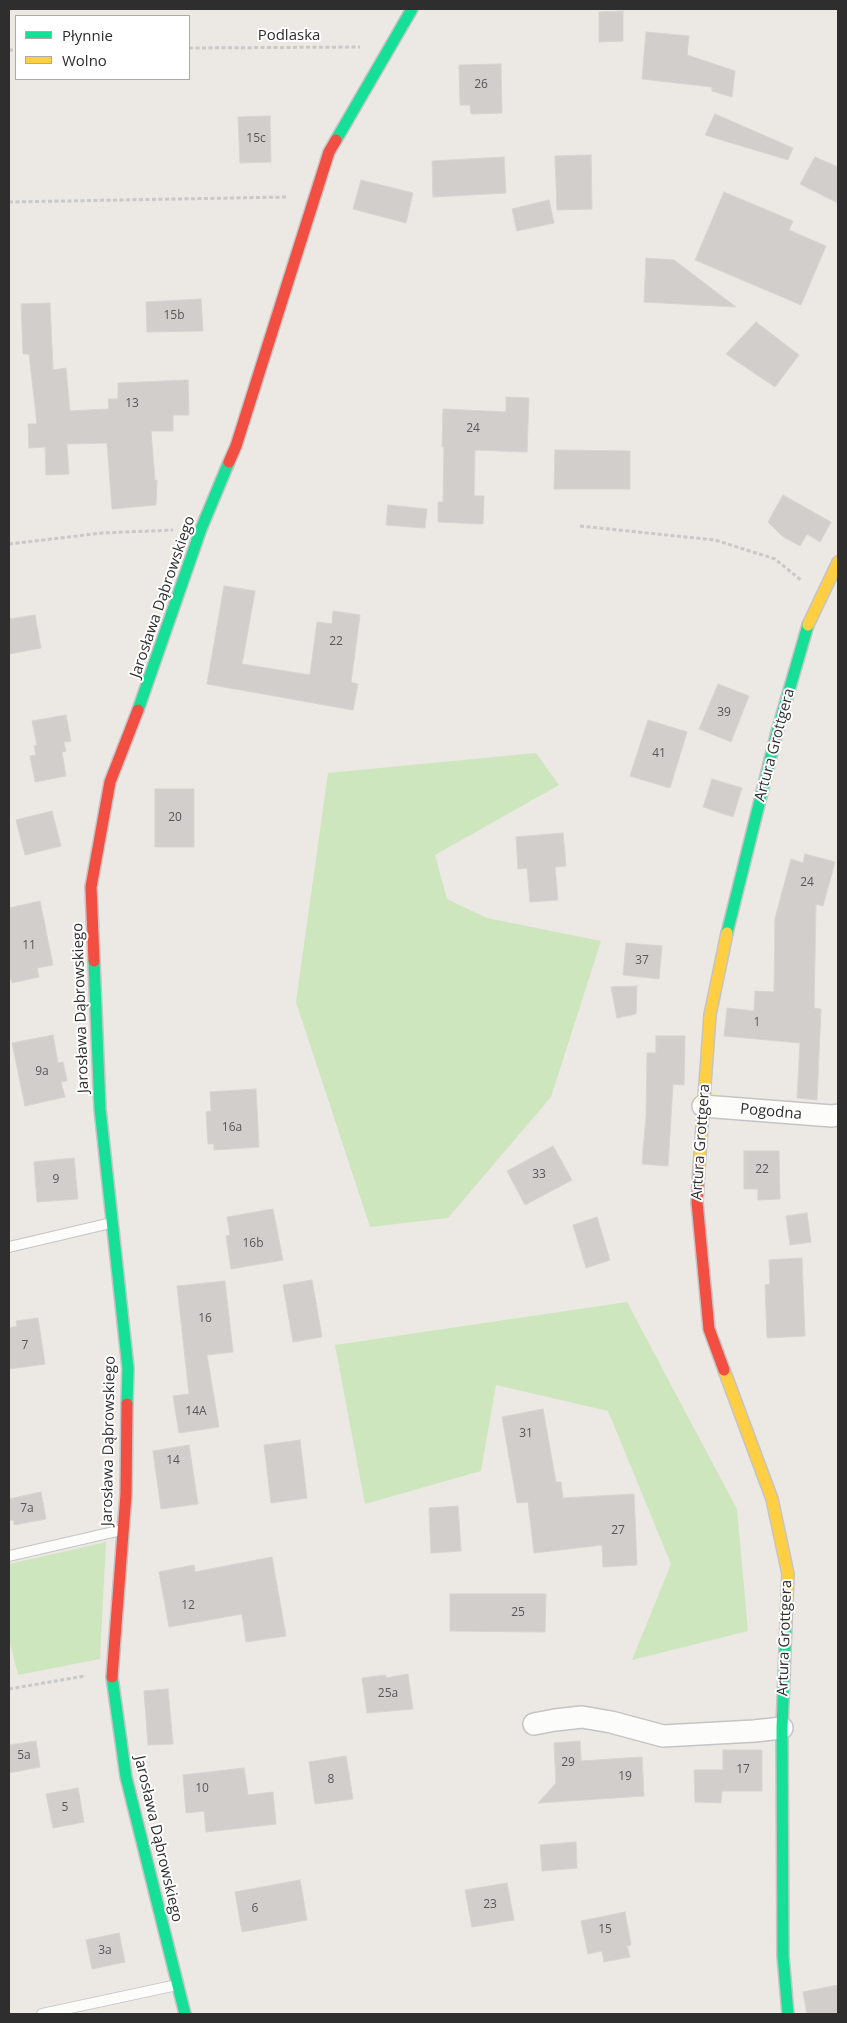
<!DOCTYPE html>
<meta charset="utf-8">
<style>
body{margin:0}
#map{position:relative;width:847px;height:2023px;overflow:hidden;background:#ece8e4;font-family:"Open Sans",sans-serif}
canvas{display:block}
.frame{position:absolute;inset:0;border:10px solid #2e2e2e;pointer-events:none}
.legend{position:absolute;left:15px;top:15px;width:175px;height:65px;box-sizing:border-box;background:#fff;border:1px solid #ababab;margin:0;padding:6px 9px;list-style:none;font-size:15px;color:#2e2e2e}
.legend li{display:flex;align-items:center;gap:10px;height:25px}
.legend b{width:25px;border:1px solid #ababab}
</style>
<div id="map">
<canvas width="847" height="2023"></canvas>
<div class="frame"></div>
<ul class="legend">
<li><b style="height:6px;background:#16e098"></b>Płynnie</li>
<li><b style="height:6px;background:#ffcf43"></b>Wolno</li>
</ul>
</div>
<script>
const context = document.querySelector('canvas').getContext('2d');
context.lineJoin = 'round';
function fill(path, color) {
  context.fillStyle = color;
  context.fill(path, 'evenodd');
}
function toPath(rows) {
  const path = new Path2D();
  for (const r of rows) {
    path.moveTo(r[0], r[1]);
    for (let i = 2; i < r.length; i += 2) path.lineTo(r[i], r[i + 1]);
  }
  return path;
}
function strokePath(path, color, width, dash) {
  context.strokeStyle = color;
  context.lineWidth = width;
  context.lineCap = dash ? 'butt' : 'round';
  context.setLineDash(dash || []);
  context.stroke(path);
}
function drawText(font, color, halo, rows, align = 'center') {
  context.font = font + ' "Open Sans",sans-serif';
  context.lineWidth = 4;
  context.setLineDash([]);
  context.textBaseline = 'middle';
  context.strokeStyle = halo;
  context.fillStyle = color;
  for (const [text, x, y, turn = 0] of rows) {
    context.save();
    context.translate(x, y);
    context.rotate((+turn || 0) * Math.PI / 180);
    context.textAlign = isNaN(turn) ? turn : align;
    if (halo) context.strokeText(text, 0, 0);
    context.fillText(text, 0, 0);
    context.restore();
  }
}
fill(toPath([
 [536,753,559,785,435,855,447,899,487,918,601,941,551,1097,448,1218,370,1227,296,1002,328,773],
 [627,1302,737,1509,748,1631,632,1660,671,1564,608,1411,496,1385,481,1471,365,1504,335,1345],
 [106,1542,100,1659,18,1675,9,1639,9,1564]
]), '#cee6be');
const building = toPath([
 [623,11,623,41,599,42,599,12,623,11],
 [646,32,689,36,687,55,735,71,732,97,712,91,712,87,642,79,646,32],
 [501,64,502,113,471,114,470,105,460,105,459,65,501,64],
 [715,114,793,148,788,160,705,135,715,114],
 [270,116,271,162,240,163,238,117,270,116],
 [591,155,592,209,557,210,555,156,591,155],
 [504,157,506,193,433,197,432,161,504,157],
 [815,157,838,167,838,203,800,184,815,157],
 [361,180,413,193,406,223,353,209,361,180],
 [724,192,793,221,789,230,826,246,801,305,695,260,724,192],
 [549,200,554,223,517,231,512,209,549,200],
 [646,258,674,260,736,307,644,302,646,258],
 [201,299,203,331,147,332,146,302,201,299],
 [50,303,53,370,66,368,70,411,109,409,108,399,118,399,118,383,188,380,189,415,173,415,173,431,151,431,155,481,157,480,156,505,112,509,107,443,67,444,69,474,46,475,45,447,29,448,28,424,37,424,29,354,23,354,21,304,50,303],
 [756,322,799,355,775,387,726,354,756,322],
 [506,397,529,398,527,452,475,450,474,496,484,496,483,524,438,522,438,502,443,502,444,447,442,447,443,409,506,412,506,397],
 [555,450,630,451,630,489,554,489,555,450],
 [783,495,831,522,820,542,807,534,800,546,782,536,768,522,783,495],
 [388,505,427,509,425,528,386,525,388,505],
 [224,586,255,591,242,664,310,675,317,622,332,624,333,611,360,615,351,682,358,684,353,710,207,684,224,586],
 [35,615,41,648,9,654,9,619,35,615],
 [718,684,749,696,731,742,699,729,718,684],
 [66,715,71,741,64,742,66,751,62,752,66,776,35,782,30,756,36,755,34,746,37,745,32,721,66,715],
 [648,720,687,732,670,788,630,776,648,720],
 [712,779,742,788,733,817,703,807,712,779],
 [155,789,194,789,194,847,155,847,155,789],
 [52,811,61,846,25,855,16,820,52,811],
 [563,833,566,866,555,867,558,900,530,902,527,868,518,869,516,837,563,833],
 [805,854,835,862,823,906,816,904,814,1008,821,1009,817,1100,797,1098,800,1043,724,1036,727,1008,754,1011,755,991,774,992,775,918,791,859,803,863,805,854],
 [40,901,53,965,37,968,39,977,12,983,11,979,9,979,9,908,40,901],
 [626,943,662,946,659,979,623,975,626,943],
 [637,986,636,1014,617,1018,611,987,637,986],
 [53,1035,58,1063,63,1062,67,1081,61,1082,65,1097,25,1106,12,1043,53,1035],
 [656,1036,685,1036,684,1085,673,1084,668,1166,642,1164,646,1117,647,1053,656,1053,656,1036],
 [256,1089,259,1147,214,1150,214,1144,208,1144,206,1112,211,1111,210,1092,256,1089],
 [553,1146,572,1180,525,1205,507,1171,553,1146],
 [744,1151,779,1151,780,1199,758,1200,758,1189,744,1189,744,1151],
 [74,1158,78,1199,37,1202,34,1162,74,1158],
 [273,1209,283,1260,231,1269,226,1236,230,1235,227,1217,273,1209],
 [807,1213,811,1242,790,1245,786,1216,807,1213],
 [597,1217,610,1260,586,1268,573,1225,597,1217],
 [802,1258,805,1336,767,1338,765,1285,770,1284,769,1260,802,1258],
 [312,1280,322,1337,293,1342,283,1285,312,1280],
 [225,1281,233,1352,207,1355,219,1427,179,1433,173,1396,189,1394,177,1286,225,1281],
 [38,1318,45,1364,9,1369,9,1328,17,1326,16,1321,38,1318],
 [543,1409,556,1482,561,1482,563,1498,634,1494,637,1565,603,1567,602,1545,534,1553,528,1502,517,1503,502,1417,543,1409],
 [300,1440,307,1498,271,1503,264,1445,300,1440],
 [189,1445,198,1504,161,1509,153,1451,189,1445],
 [41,1492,46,1519,14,1525,14,1520,9,1521,9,1499,41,1492],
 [458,1506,461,1551,431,1553,429,1508,458,1506],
 [272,1557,286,1636,246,1642,242,1614,169,1627,159,1572,194,1565,195,1572,272,1557],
 [450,1594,546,1594,545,1632,450,1631,450,1594],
 [408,1674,413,1709,367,1713,362,1678,386,1675,386,1678,408,1674],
 [168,1689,173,1744,148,1745,144,1691,168,1689],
 [36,1741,40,1767,9,1773,9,1745,36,1741],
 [580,1741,581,1761,642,1757,644,1796,538,1803,556,1783,554,1743,580,1741],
 [723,1750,762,1750,762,1791,722,1791,721,1803,695,1802,694,1770,723,1770,723,1750],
 [346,1756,353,1799,315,1804,309,1762,346,1756],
 [244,1768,248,1795,273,1792,276,1824,206,1832,204,1811,186,1813,183,1775,244,1768],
 [78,1788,84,1822,53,1828,46,1794,78,1788],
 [576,1842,577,1868,542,1871,540,1845,576,1842],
 [300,1880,307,1920,242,1932,235,1892,300,1880],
 [507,1883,514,1920,472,1927,465,1890,507,1883],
 [625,1912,631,1945,627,1946,630,1957,604,1962,602,1951,588,1954,581,1921,625,1912],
 [119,1933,125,1962,92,1969,86,1940,119,1933],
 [838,1985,838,2014,807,2014,803,1992,838,1985]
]);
fill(building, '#d1cecb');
strokePath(building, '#d7d4d0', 1);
const lane = toPath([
 [9,1247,111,1223],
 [9,1556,122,1530],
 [42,2014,177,1985]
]);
const street = toPath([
 [703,1106,832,1116,838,1115],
 [534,1724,555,1720,582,1717,611,1722,663,1736,754,1731,782,1728]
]);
const fast = toPath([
 [336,140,412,9],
 [138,710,201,529,229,462],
 [727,933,777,732,808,625],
 [94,961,100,1109,128,1368,127,1404],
 [786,1623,782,1728,783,1956,788,2014],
 [112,1677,126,1777,185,2014]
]);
const slow = toPath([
 [808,625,838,562],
 [699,1168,710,1015,727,933],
 [724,1370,772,1499,788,1574,786,1623]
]);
const jam = toPath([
 [229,462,236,446,329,152,336,140],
 [94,961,91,887,110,782,138,710],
 [699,1168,697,1202,709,1329,724,1370],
 [112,1677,126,1494,127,1404]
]);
strokePath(lane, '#c5c4c5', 12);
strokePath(street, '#c5c4c5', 24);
strokePath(fast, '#c5c4c5', 14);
strokePath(slow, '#c5c4c5', 14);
strokePath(jam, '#c5c4c5', 14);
strokePath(toPath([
 [189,48,360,47],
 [9,50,16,50],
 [9,202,287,197],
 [580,526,715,540,775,559,802,581],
 [9,544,102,533,173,530],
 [9,1689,85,1676]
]), '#c9c9c8', 3, [4, 2.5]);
strokePath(lane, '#fcfcfb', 10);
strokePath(street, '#fcfcfb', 21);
strokePath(fast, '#16e098', 11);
strokePath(slow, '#ffcf43', 11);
strokePath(jam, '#f24e42', 11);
drawText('12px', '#585857', null, [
 ["26",481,85],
 ["15c",256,139],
 ["15b",174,316],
 ["13",132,404],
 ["24",473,429],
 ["22",336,642],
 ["39",724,713],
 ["41",659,754],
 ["20",175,818],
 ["24",807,883],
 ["11",29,946],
 ["37",642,961],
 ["1",757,1023],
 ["9a",42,1072],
 ["16a",232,1128],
 ["22",762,1170],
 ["33",539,1175],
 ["9",56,1180],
 ["16b",253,1244],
 ["16",205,1319],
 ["7",25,1346],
 ["14A",196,1412],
 ["31",526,1434],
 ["14",173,1461],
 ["7a",27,1509],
 ["27",618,1531],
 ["12",188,1606],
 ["25",518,1613],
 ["25a",388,1694],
 ["5a",24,1756],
 ["29",568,1763],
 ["17",743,1770],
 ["19",625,1777],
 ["8",331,1780],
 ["10",202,1789],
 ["5",65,1808],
 ["23",490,1905],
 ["6",255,1909],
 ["15",605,1930],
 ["3a",105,1951]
]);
drawText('15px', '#2e2e2e', '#fff', [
 ["Podlaska",289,36],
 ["Jarosława Dąbrowskiego",163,597,-71],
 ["Artura Grottgera",775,745,-75],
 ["Jarosława Dąbrowskiego",81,1008,-92],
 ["Pogodna",771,1112,5],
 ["Artura Grottgera",701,1142,-86],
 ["Jarosława Dąbrowskiego",109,1441,-89],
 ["Artura Grottgera",785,1638,-88],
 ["Jarosława Dąbrowskiego",158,1839,77]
]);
</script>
